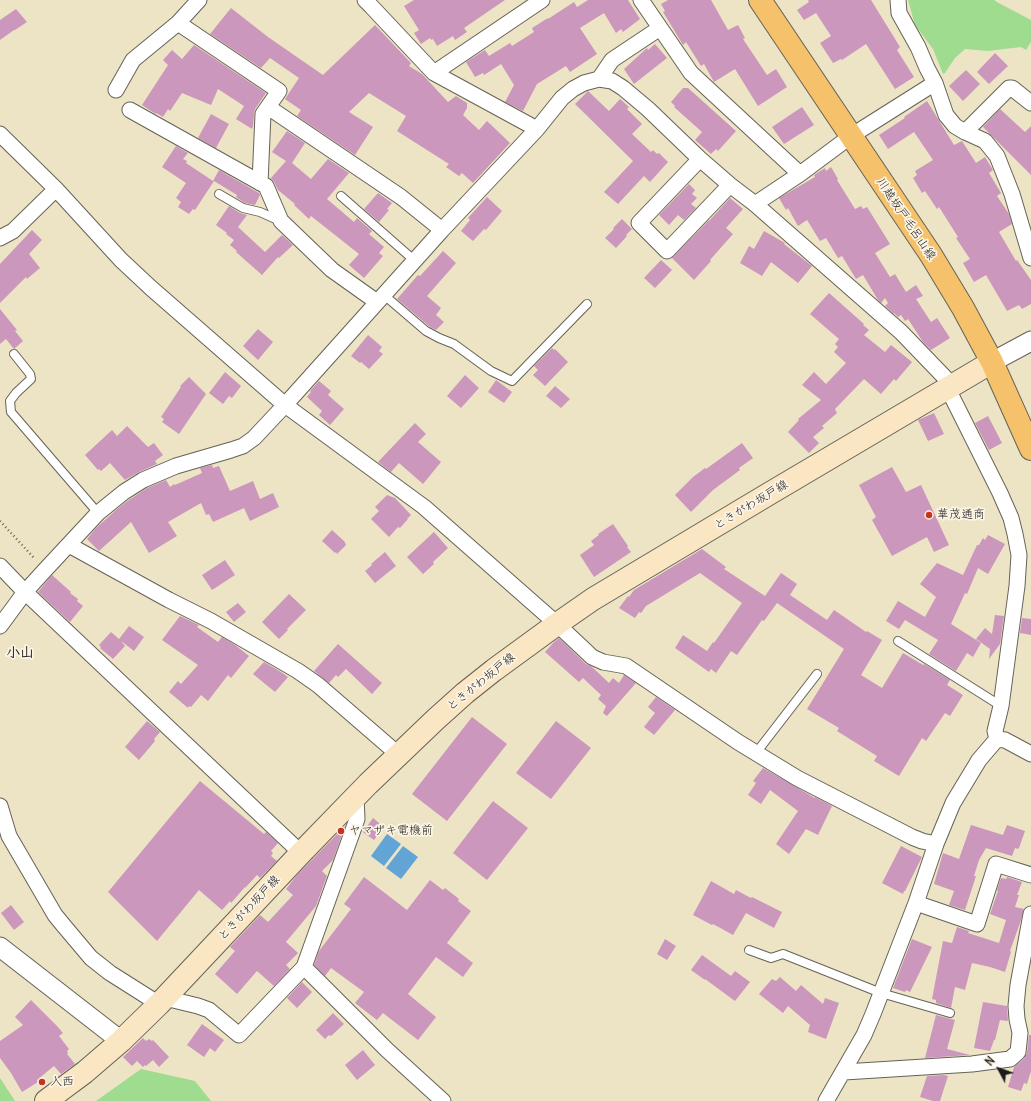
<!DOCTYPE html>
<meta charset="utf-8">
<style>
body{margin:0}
#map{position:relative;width:1031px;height:1101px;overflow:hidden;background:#ede4c5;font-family:Delius,sans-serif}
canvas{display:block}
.north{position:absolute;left:979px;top:1049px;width:40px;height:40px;-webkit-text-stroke:3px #fcf5e5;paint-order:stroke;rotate:311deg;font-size:11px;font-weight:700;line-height:16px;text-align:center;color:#1c1c1c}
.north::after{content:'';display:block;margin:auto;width:14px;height:18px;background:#1c1c1c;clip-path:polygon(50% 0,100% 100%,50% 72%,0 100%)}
</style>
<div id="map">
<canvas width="1031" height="1101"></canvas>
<div class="north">N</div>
</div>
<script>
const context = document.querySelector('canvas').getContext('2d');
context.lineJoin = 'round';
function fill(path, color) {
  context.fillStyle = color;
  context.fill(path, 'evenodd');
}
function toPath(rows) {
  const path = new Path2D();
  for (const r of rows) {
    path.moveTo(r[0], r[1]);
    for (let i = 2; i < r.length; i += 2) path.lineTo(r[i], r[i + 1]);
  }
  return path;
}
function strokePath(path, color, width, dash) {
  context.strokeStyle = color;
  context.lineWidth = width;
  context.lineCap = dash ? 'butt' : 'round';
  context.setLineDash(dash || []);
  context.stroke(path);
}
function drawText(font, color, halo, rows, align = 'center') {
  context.font = font + ' Delius,"Klee One",sans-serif';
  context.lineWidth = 3.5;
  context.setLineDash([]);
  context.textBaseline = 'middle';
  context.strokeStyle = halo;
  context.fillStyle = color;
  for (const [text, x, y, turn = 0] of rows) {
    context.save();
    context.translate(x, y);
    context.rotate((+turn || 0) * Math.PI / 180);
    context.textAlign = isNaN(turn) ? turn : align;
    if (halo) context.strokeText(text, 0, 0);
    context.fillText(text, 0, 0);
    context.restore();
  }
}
fill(toPath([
 [908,0,995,0,995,1,1031,20,1031,42,1026,50,1021,47,988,51,965,49,955,58,945,73,943,74,933,49,915,25],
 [141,1069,195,1081,211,1101,96,1101],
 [0,1078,15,1101,0,1101]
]), '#9fdc90');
fill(toPath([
 [387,834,401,844,384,866,371,856],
 [403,846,418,857,401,879,386,868]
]), '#63a4d6');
fill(toPath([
 [414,0,505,0,464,28,467,32,455,40,453,36,437,46,433,39,431,40,430,38,421,44,414,33,419,30,404,6],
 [588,0,628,0,640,19,623,32,621,29,616,33,604,13,580,28,597,54,570,72,566,66,537,84,523,111,505,102,514,85,501,64,484,75,483,73,475,77,466,62,485,50,489,56,510,43,512,46,534,32,532,28,548,18,548,19,574,2,577,7],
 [668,0,711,0,728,30,738,25,745,38,743,39,767,75,776,69,787,87,758,106,735,69,714,82,704,64,701,66,686,42,683,45,663,12,665,11,661,4],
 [808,0,871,0,900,47,897,50,914,77,895,89,866,44,842,60,841,59,833,63,820,43,831,36,816,13,804,20,797,10,809,2],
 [231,8,268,37,323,75,375,25,411,63,409,66,422,74,448,102,456,96,467,103,467,108,463,115,479,130,487,121,510,143,473,183,462,173,459,176,446,167,449,164,397,131,406,116,369,93,349,112,373,127,355,155,297,116,301,110,285,99,299,78,270,58,261,68,210,34],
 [16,9,27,22,15,30,14,30,0,40,0,20],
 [655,44,667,58,634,84,624,69,647,48,648,50],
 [194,45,266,93,255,109,254,114,253,126,252,129,236,119,244,106,218,89,211,105,182,93,170,111,168,109,163,117,156,113,156,114,151,111,142,105,168,65,163,60,172,50,182,59],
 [995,53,1008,66,989,84,977,72],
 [966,70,980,84,963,101,949,86],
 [683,88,688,88,736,131,718,151,716,149,711,154,695,140,702,132,674,107,675,106,671,102],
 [588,91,609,111,620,99,629,107,627,109,642,124,632,134,651,152,653,150,657,154,659,153,668,162,650,182,644,176,618,204,604,192,633,161,575,104],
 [927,101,954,145,962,141,976,163,985,157,993,170,989,173,1001,193,997,196,1009,214,1012,224,999,232,1016,261,1017,260,1031,280,1031,304,1022,309,1019,305,1007,311,986,275,974,282,963,263,970,259,956,238,958,237,939,207,937,209,925,191,922,193,913,178,917,175,915,171,933,160,914,132,888,149,879,135,905,118,904,117],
 [802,107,814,125,784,144,772,127],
 [1000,109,1025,132,1031,126,1031,175,983,127],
 [211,114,229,124,216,148,198,138],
 [287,131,305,143,292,163,311,179,328,159,349,173,327,199,354,222,357,218,372,231,369,234,384,247,379,253,383,256,364,278,349,265,359,254,311,216,309,219,294,205,295,204,278,190,274,182,271,178,286,161,272,152],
 [176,146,188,153,183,159,187,161,186,163,213,181,219,170,259,193,260,195,255,205,245,203,236,197,237,195,214,181,195,210,193,209,189,214,178,207,181,202,176,198,186,183,162,167],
 [831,167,838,179,837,180,855,209,861,206,863,209,867,207,890,244,875,253,890,277,895,274,906,292,916,285,923,296,916,299,931,322,937,318,950,338,931,350,923,342,908,319,905,321,901,315,898,317,894,313,894,314,885,306,888,303,885,298,881,303,878,300,863,275,856,279,842,256,838,258,826,238,820,241,807,220,798,226,788,208,786,210,779,198,815,177,814,175,825,168,826,171],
 [689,184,695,190,692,194,697,198,691,204,696,208,684,220,678,215,669,225,659,215],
 [378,193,392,203,387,209,389,210,379,222,364,209],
 [487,197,502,211,486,230,484,229,473,241,461,231,470,220,468,218],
 [730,198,743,209,726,228,733,234,710,260,711,261,694,280,672,258,709,220,709,221],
 [229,206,240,213,247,215,238,227,265,252,282,235,293,245,279,258,278,257,262,275,236,252,237,251,230,245,234,240,226,234,227,233,216,225],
 [622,219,632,229,626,235,627,236,616,248,605,238,614,229,613,228],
 [32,230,42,240,29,254,40,268,27,279,26,277,0,303,0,264],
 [764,231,785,243,784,244,812,266,798,283,771,262,762,276,740,263,749,246,754,249],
 [443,251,456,263,427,296,441,308,436,315,444,322,436,330,430,327,397,299,418,275,420,276],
 [661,260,672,270,655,288,644,278],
 [829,293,864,324,863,325,869,330,864,335,885,352,891,345,912,362,896,381,894,379,881,394,864,379,835,409,837,413,822,426,824,428,813,437,819,443,809,453,788,432,799,420,798,419,821,400,802,385,814,372,826,384,846,363,834,352,838,347,835,344,839,339,810,314],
 [0,309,17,330,15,331,23,341,14,349,6,339,0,344],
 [258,329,273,342,258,360,243,346],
 [368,335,382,347,379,351,383,354,369,369,361,362,360,363,351,356],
 [552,348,554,350,555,349,568,362,545,386,533,375,538,370,534,366],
 [225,372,241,386,232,398,229,396,223,404,209,393],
 [465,375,479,388,461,408,447,396],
 [189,377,206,394,179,434,162,422,164,419,161,417,181,387,180,386],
 [496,380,512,392,504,403,488,392],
 [319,381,331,391,328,395,344,409,330,425,319,415,322,411,307,397,311,392,310,391],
 [555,386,570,399,561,408,546,396],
 [934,413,944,434,928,441,918,420],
 [988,416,1002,443,989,450,975,423],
 [415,423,426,434,418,442,441,462,423,484,399,463,391,472,378,462],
 [127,426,148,447,154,443,163,455,155,461,157,464,139,472,125,480,110,463,101,471,99,469,98,470,85,455,112,430,117,436],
 [742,443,753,458,739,468,740,470,713,490,691,512,675,495,693,477,705,468,706,469],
 [212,465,213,468,219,466,230,491,253,481,260,499,273,493,279,507,250,521,244,508,213,522,209,514,206,515,201,503,168,522,177,536,149,553,131,522,99,551,87,539,96,528,116,510,126,502,147,488,166,480,170,487,174,484,175,485,202,473,200,468],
 [892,467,906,492,921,485,949,545,934,552,927,537,892,556,872,520,876,517,859,485],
 [387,495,395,498,411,515,407,519,408,519,400,528,398,527,389,537,371,519,379,511,375,507],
 [613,524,628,546,627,547,631,552,594,577,580,555,594,545,591,541,599,535,598,534],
 [332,530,345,542,345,543,346,545,337,554,336,552,335,553,322,541],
 [434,532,448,548,433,562,434,564,423,574,407,557],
 [988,535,1005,544,988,574,978,568,967,594,965,593,951,624,981,643,973,657,967,653,956,671,929,654,938,640,905,620,899,629,886,621,898,601,925,617,936,597,920,584,937,563,963,575,977,545,979,545,983,538,985,540],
 [702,549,726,567,724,569,765,596,781,573,797,584,790,595,827,620,834,610,866,632,867,631,882,640,861,675,882,688,903,653,923,665,924,664,950,680,947,685,963,695,950,716,945,713,926,741,922,738,899,776,874,761,877,756,837,731,839,728,807,709,844,649,777,603,764,621,762,620,737,655,731,651,716,673,711,669,709,672,675,648,683,635,707,651,713,642,714,643,742,603,700,573,646,606,641,613,639,612,635,618,619,608,628,596,629,597,634,590],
 [385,552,396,566,375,583,365,571,372,565,371,564],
 [225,560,235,575,212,590,202,575],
 [52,575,71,592,70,593,78,599,77,601,83,606,70,622,38,592],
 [289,594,306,610,287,629,288,630,279,639,262,622],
 [238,603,246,612,234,622,226,612],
 [995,615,1004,616,1000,644,989,659,990,649,976,639,985,628,992,634],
 [180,616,199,625,197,627,218,642,222,637,235,645,249,656,231,678,228,675,208,701,201,695,191,707,189,706,188,708,169,692,178,681,181,684,198,665,162,640],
 [1022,618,1031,619,1031,635,1020,633],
 [129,626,144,637,134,651,121,641,125,646,113,659,100,648,101,647,99,645,111,632,119,639],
 [559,638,586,664,591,666,609,683,613,678,619,683,624,675,636,683,607,716,603,713,606,706,598,699,601,695,583,678,579,682,545,652,554,642],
 [338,644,382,683,372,694,346,669,338,677,336,675,329,683,314,671],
 [264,662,281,672,288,677,275,692,253,674],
 [656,697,675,710,654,735,644,727,655,713,648,707],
 [472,717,507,744,447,821,412,794],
 [147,721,160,732,154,739,155,741,139,760,125,747],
 [556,721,591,748,551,799,516,773],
 [763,768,815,798,815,797,832,806,818,835,806,829,789,854,776,844,798,811,770,790,761,804,748,795,756,783,753,781],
 [200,781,264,834,266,832,278,843,271,851,273,853,271,856,277,861,260,878,257,875,245,888,245,887,231,903,230,901,222,910,199,890,157,941,108,892],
 [493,801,528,828,487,880,453,853],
 [373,818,384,827,374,840,363,832],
 [971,825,1003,835,1007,825,1025,831,1019,848,1018,849,1015,848,1012,856,986,848,979,860,974,876,976,876,965,910,949,905,954,891,934,884,943,853,959,859],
 [345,826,333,860,322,871,327,876,316,906,286,942,298,953,286,965,290,969,274,986,257,971,237,994,215,974,235,951,230,947,260,915,268,922,293,895,286,889,297,875],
 [901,846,922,857,905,891,904,891,903,894,882,883],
 [364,877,407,910,430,880,443,890,445,888,459,899,458,901,471,911,447,943,473,963,463,977,436,957,408,994,436,1017,418,1040,383,1013,377,1020,355,1003,364,992,331,968,325,976,314,965,319,951,351,909,344,904],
 [1007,877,1022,882,1017,895,1019,895,1015,907,1024,909,1020,923,1010,951,1011,952,1005,972,990,967,972,963,965,990,955,987,951,1008,936,1003,936,1000,932,999,943,941,952,943,957,927,969,931,968,933,999,943,1006,920,990,914,998,891,997,890,1001,878,1006,879],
 [711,881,734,894,736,890,751,898,752,897,782,912,774,928,746,913,733,935,713,924,712,925,693,915],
 [11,905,24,922,14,930,1,913],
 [665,939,676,946,667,960,657,954],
 [912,939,932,947,910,992,906,990,905,992,893,988],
 [702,955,731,976,735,971,750,982,735,1001,705,979,705,980,691,970],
 [780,977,796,991,801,985,823,1004,825,998,839,1003,826,1039,808,1032,810,1025,788,1006,783,1013,759,994,772,979,776,981],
 [302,982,312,992,297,1008,287,998],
 [31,1000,57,1026,63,1033,59,1036,69,1049,67,1051,68,1053,67,1054,75,1064,61,1074,54,1066,37,1080,38,1082,22,1092,11,1073,0,1058,0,1041,23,1025,15,1017],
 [983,1002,1007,1006,1008,1021,1000,1020,995,1040,994,1040,990,1051,974,1048],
 [333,1013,344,1024,331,1036,329,1035,325,1039,316,1030],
 [936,1015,955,1020,947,1049,970,1055,925,1058],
 [202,1024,224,1040,215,1052,210,1048,204,1057,187,1045],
 [1029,1035,1031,1035,1031,1071,1027,1084,1024,1083,1021,1091,1008,1087,1014,1067,1024,1059,1027,1053],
 [143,1038,146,1041,149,1039,152,1041,153,1040,169,1057,159,1067,153,1060,146,1066,145,1065,143,1067,137,1061,132,1066,123,1057],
 [363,1050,375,1065,357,1080,345,1065],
 [944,1075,948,1076,940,1101,933,1101,920,1097,927,1076]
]), '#cb97bc');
const service = toPath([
 [219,194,243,208,260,212,280,221],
 [341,196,415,261],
 [384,295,426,331,439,338,454,344,491,371,512,381,587,304],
 [14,354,30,374,31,379,16,393,10,401,11,412,98,513],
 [898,641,1001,706],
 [756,753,817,674],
 [749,950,771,958,783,954,881,993,950,1013]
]);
const minor = toPath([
 [365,0,371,6,434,73,537,129],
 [641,0,691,73,800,174],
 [178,23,279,91,263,114,260,183],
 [434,73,542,0],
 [599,79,612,60,660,28],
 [935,83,946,115,955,126,965,132,985,141,997,156,1012,194,1031,258],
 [116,90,133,60,178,23,199,0],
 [268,107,401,197,442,230],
 [130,110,266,186,281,221,332,270,377,302],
 [965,132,1009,88,1012,88,1031,103],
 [0,134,56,189,121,260,151,288,285,405,424,507,557,624,592,657,603,662,626,666,738,742,797,778,912,837,922,841,936,844],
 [700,159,639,223,667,251,730,185],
 [755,204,800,174,851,136,935,83,927,68,918,47,899,13,898,0],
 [0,238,13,231,56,189],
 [948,389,1000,493,1011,518,1015,534,1019,555,1017,586,1001,706,995,731,997,739],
 [69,545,169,600,211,621,298,671,318,685,399,755],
 [0,566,25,592,301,853],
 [0,626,25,592,45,570,98,513,124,492,143,480,176,466,231,450,243,446,254,438,285,405,442,230,537,129,562,98,573,89,584,83,599,79,612,81,623,88,648,109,700,159,730,185,755,204,901,332,953,386],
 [997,739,1005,740,1031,754],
 [0,806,9,836,55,915,64,926,91,958,110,973,159,1004],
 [916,903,977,924,996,864,1031,875],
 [304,967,387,1050,443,1101],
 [165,998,198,1006,209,1010,239,1035,304,967,357,819,356,797],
 [844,1072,972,1064,1010,1059,1018,1052,1020,1033,1017,1019,1016,1006,1018,985,1031,914],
 [826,1101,864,1035,873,1014,916,903,936,844,953,803,979,760,997,739]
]);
const tertiary = toPath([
 [992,362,1031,341],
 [0,947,121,1041]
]);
const secondary = toPath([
 [46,1101,85,1072,121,1041,159,1004,301,853,368,784,436,719,465,693,494,670,557,624,593,599,772,492,992,362]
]);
const primary = toPath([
 [760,0,931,255,963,308,992,362,1031,449]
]);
strokePath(service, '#656257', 10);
strokePath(minor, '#656257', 17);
strokePath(tertiary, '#656257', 21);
strokePath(secondary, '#656257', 24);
strokePath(primary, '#656257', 24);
strokePath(toPath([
 [0,521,35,559]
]), '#656257', 2.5, [1, 3]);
strokePath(service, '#fff', 8);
strokePath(minor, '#fff', 15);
strokePath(tertiary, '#fff', 19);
strokePath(secondary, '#fbe6c4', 22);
strokePath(primary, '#f5c16b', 22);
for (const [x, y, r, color] of [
 [929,515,4,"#c8321e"],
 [341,831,4,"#c8321e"],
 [42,1082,4,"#c8321e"]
]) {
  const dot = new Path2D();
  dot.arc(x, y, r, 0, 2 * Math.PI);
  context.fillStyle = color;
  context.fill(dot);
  strokePath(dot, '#fcf5e5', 1.5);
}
drawText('12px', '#1c1c1c', '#fcf5e5', [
 ["川越坂戸毛呂山線",906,219,56],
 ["ときがわ坂戸線",751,505,-31],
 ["ときがわ坂戸線",481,682,-39],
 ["ときがわ坂戸線",249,908,-47]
]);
drawText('12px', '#1c1c1c', '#fcf5e5', [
 ["華茂通商",937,515],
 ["ヤマザキ電機前",349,831],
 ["入西",50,1082]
], 'left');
drawText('bold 14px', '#1c1c1c', '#fcf5e5', [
 ["小山",20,653]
]);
</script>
